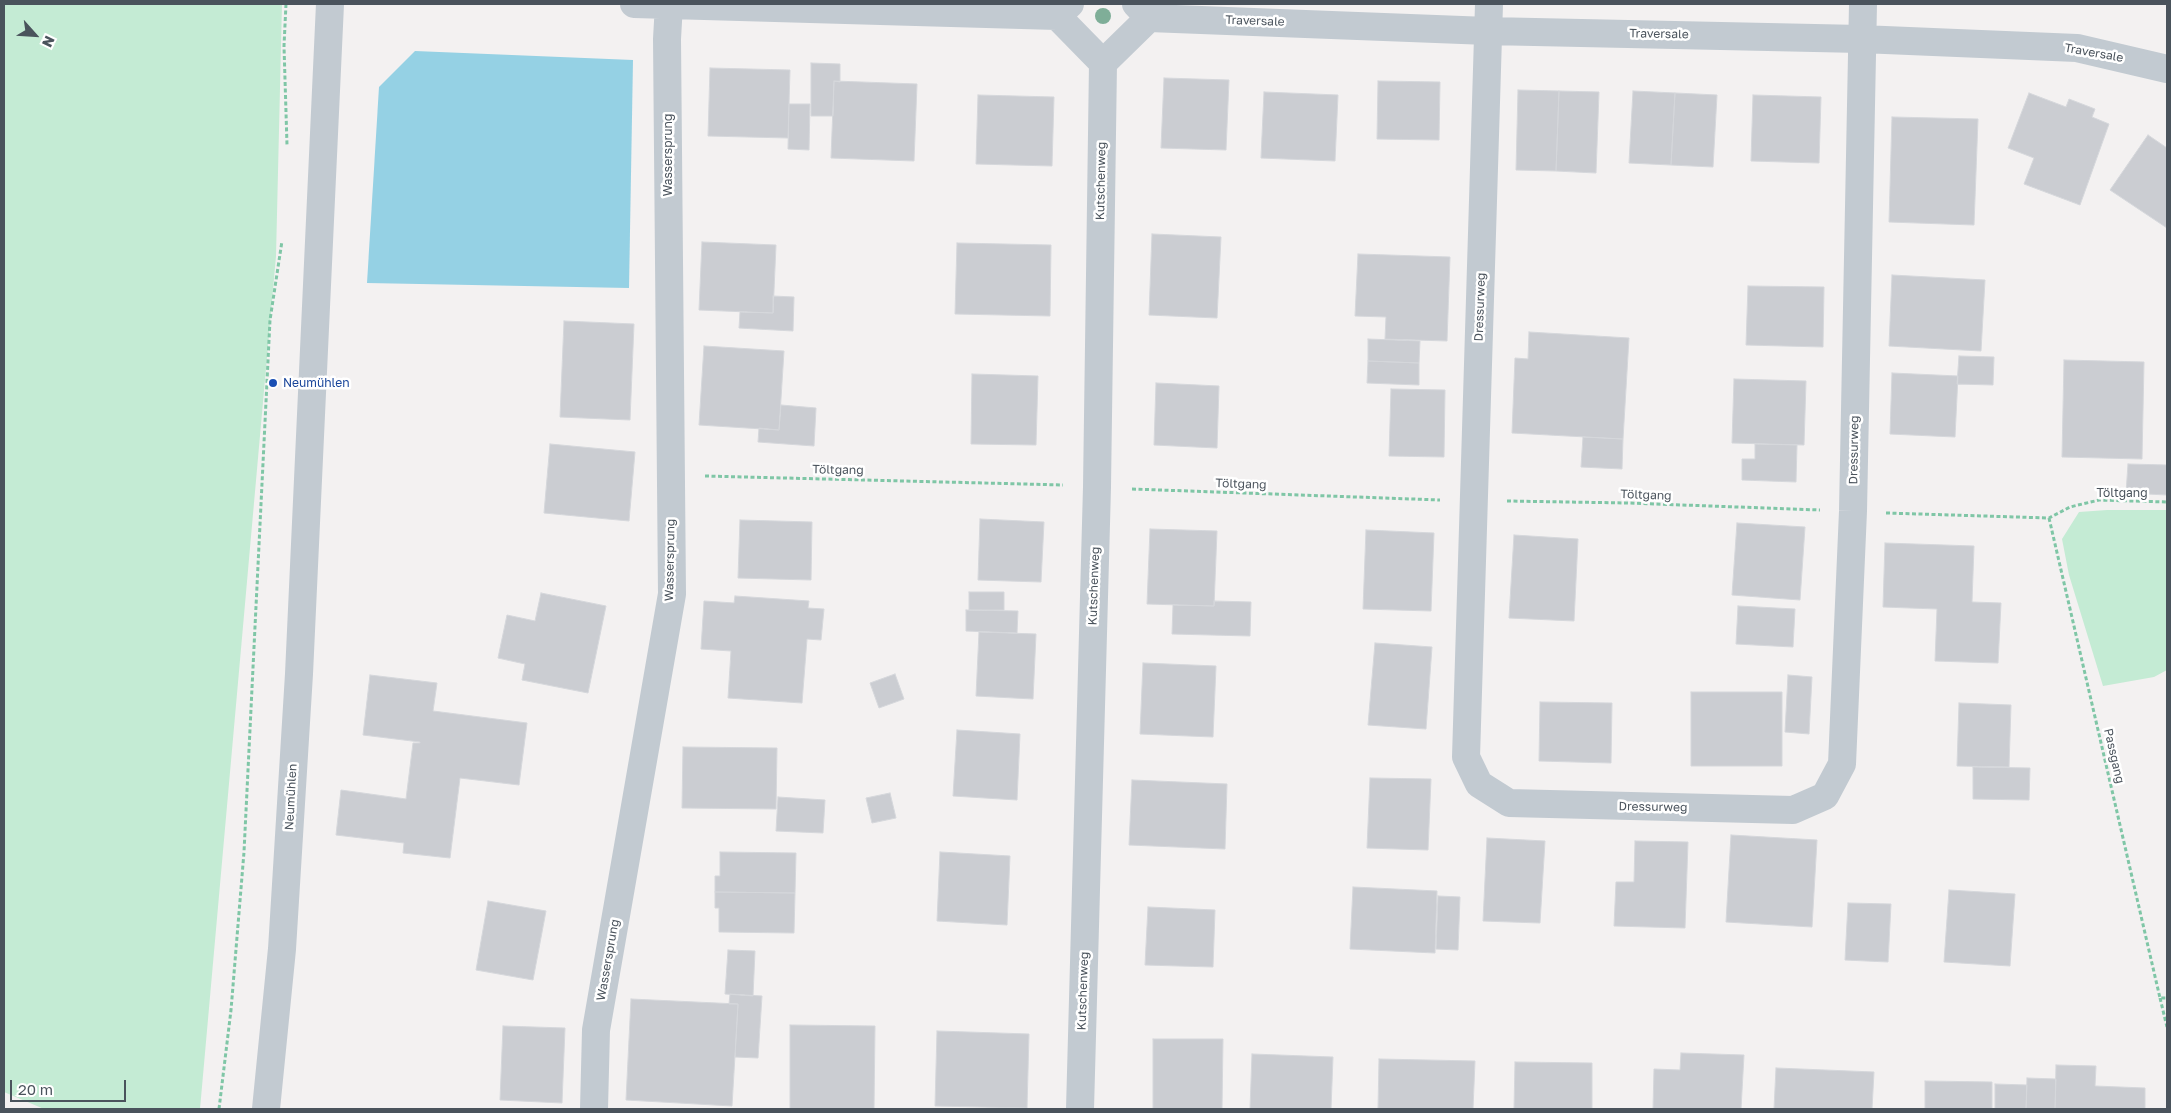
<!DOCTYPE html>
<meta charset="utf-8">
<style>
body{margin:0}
#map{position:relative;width:2171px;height:1113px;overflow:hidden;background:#f3f1f1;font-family:"Golos Text",sans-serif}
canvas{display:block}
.frame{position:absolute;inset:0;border:5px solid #4a535c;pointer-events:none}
.north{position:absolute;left:10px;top:10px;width:50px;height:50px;-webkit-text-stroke:4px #fff;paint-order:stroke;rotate:116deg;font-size:14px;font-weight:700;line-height:20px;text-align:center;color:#4a535c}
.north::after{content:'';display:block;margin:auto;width:18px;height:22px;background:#4a535c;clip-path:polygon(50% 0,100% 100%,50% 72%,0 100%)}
.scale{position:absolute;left:10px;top:1080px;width:116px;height:22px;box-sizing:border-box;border:2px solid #4a535c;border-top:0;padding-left:6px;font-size:15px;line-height:18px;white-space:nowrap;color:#4a535c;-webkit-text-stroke:4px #fff;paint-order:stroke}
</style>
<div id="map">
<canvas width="2171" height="1113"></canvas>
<div class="frame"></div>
<div class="north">N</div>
<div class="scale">20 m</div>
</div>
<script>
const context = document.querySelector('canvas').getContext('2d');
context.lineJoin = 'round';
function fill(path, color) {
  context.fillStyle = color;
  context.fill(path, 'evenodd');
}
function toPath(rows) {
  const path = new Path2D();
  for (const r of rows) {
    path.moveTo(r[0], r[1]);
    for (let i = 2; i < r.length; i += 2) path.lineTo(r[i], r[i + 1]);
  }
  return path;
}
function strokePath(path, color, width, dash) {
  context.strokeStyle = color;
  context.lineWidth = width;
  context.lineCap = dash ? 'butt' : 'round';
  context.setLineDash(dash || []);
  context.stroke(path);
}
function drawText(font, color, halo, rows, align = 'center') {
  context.font = font + ' "Golos Text",sans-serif';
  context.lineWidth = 5;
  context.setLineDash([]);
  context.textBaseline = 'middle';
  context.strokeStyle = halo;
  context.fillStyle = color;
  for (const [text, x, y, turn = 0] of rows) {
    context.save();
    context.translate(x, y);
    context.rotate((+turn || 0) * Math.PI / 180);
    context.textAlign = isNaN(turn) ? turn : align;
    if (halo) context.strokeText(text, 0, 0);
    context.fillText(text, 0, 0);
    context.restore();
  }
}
fill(toPath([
 [4,4,282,4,276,256,200,1109,44,1109,4,1092],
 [2107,510,2167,510,2167,670,2154,677,2103,686,2069,575,2062,539,2079,512]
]), '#c4ebd4');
fill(toPath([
 [415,51,633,60,629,288,367,283,379,87]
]), '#95d1e4');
const building = toPath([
 [811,63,840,64,840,82,834,81,833,116,811,116,811,63],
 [710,68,790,70,788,138,708,136,710,68],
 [1164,78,1229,80,1226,150,1161,148,1164,78],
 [834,81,917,84,914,161,831,158,834,81],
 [1378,81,1440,82,1439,140,1377,139,1378,81],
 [1518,90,1559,91,1556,171,1516,170,1518,90],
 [1559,91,1599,92,1596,173,1556,171,1559,91],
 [1633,91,1675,93,1671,165,1629,163,1633,91],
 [1264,92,1338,95,1335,161,1261,158,1264,92],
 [1675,93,1717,95,1713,167,1671,165,1675,93],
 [2029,93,2066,107,2069,99,2095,109,2092,117,2109,124,2080,205,2024,184,2034,158,2008,148,2029,93],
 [978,95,1054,97,1052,166,976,164,978,95],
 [1753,95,1821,97,1819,163,1751,161,1753,95],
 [789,104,810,104,809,150,788,149,789,104],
 [1892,117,1978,119,1974,225,1889,222,1892,117],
 [2148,135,2167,148,2167,228,2110,190,2148,135],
 [1152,234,1221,237,1217,318,1149,315,1152,234],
 [702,242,776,245,773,313,699,310,702,242],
 [957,243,1051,245,1050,316,955,314,957,243],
 [1358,254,1450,257,1447,341,1385,339,1386,317,1355,316,1358,254],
 [1892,275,1985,280,1981,351,1889,346,1892,275],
 [1748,286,1824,287,1823,347,1746,345,1748,286],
 [773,296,794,297,793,331,739,328,740,312,773,313,773,296],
 [564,321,634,324,630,420,560,417,564,321],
 [1529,332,1629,338,1623,439,1512,433,1515,358,1528,359,1529,332],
 [1368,339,1420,341,1419,363,1368,361,1368,339],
 [704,346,784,351,779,430,699,425,704,346],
 [1959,356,1994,357,1993,385,1957,384,1959,356],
 [2064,360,2144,362,2142,459,2062,457,2064,360],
 [1368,361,1419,363,1419,385,1367,383,1368,361],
 [1892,373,1958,376,1955,437,1890,434,1892,373],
 [972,374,1038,376,1036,445,971,444,972,374],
 [1734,379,1806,381,1804,445,1732,443,1734,379],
 [1156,383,1219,386,1217,448,1154,445,1156,383],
 [1391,389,1445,390,1444,457,1389,456,1391,389],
 [781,405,816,408,814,446,758,442,759,428,779,430,781,405],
 [1583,437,1623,439,1622,469,1581,467,1583,437],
 [550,444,635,452,629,521,544,513,550,444],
 [1755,444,1797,445,1796,482,1742,480,1742,459,1755,459,1755,444],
 [2128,464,2167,465,2167,495,2126,493,2128,464],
 [980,519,1044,522,1041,582,978,580,980,519],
 [740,520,812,522,811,580,738,578,740,520],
 [1737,523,1805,527,1800,600,1732,595,1737,523],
 [1150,529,1217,531,1214,606,1147,604,1150,529],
 [1366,530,1434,533,1431,611,1363,609,1366,530],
 [1514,535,1578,539,1574,621,1509,618,1514,535],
 [1885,543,1974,546,1972,602,2001,603,1998,663,1935,661,1937,609,1883,607,1885,543],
 [969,592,1004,592,1004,610,969,610,969,592],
 [541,593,606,606,588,693,522,680,525,664,498,658,507,615,535,621,541,593],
 [735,596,809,601,808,608,824,609,821,640,807,639,802,703,728,698,731,651,701,649,704,601,734,603,735,596],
 [1214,601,1251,602,1250,636,1172,634,1173,605,1214,606,1214,601],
 [1738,606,1795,609,1793,647,1736,644,1738,606],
 [966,610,1018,611,1017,633,966,631,966,610],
 [979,632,1036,634,1033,699,976,696,979,632],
 [1375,643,1432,647,1426,729,1368,725,1375,643],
 [1143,663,1216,666,1213,737,1140,734,1143,663],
 [895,674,904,699,879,708,870,683,895,674],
 [370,675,437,683,433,711,527,723,519,785,460,778,450,858,403,853,404,843,336,835,341,790,406,799,413,743,420,743,420,742,363,735,370,675],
 [1788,675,1812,677,1809,734,1785,732,1788,675],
 [1691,692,1782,692,1782,766,1691,766,1691,692],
 [1540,702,1612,703,1611,763,1539,761,1540,702],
 [1959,703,2011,705,2009,767,1957,766,1959,703],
 [957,730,1020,734,1017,800,953,796,957,730],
 [683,747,777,748,776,809,682,808,683,747],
 [1973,767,2030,768,2029,800,1973,799,1973,767],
 [1370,778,1431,779,1428,850,1367,848,1370,778],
 [1132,780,1227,784,1225,849,1129,845,1132,780],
 [890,793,896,818,872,823,866,798,890,793],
 [778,797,825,800,823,833,776,831,778,797],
 [1731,835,1817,840,1812,927,1726,922,1731,835],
 [1487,838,1545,841,1540,923,1483,921,1487,838],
 [1635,841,1688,842,1685,928,1614,926,1616,882,1634,882,1635,841],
 [720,852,796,853,795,893,715,892,715,876,720,876,720,852],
 [940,852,1010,856,1007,925,937,921,940,852],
 [1353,887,1437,891,1435,953,1350,949,1353,887],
 [1949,890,2015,894,2010,966,1944,962,1949,890],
 [715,892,795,893,794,933,719,932,719,908,715,908,715,892],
 [1438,896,1460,897,1458,950,1436,949,1438,896],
 [488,901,546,911,533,980,476,970,488,901],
 [1848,903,1891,904,1888,962,1845,960,1848,903],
 [1148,907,1215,910,1213,967,1145,965,1148,907],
 [728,950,755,951,753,996,725,994,728,950],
 [730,994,762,996,758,1058,735,1057,738,1004,729,1004,730,994],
 [631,999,738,1004,732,1106,626,1100,631,999],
 [790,1025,875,1026,874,1109,790,1109,790,1025],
 [503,1026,565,1028,562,1103,500,1100,503,1026],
 [937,1031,1029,1034,1027,1108,935,1106,937,1031],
 [1153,1039,1223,1039,1222,1109,1153,1109,1153,1039],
 [1681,1053,1744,1055,1741,1109,1653,1109,1654,1069,1680,1070,1681,1053],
 [1252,1054,1333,1057,1331,1109,1250,1109,1252,1054],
 [1379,1059,1475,1061,1473,1109,1378,1109,1379,1059],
 [1515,1062,1592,1063,1592,1109,1514,1109,1515,1062],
 [2056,1065,2096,1066,2095,1086,2145,1088,2145,1109,2055,1109,2056,1065],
 [1776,1068,1874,1072,1872,1109,1774,1109,1776,1068],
 [2027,1078,2056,1079,2055,1109,2026,1109,2027,1078],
 [1925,1081,1992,1082,1992,1109,1925,1109,1925,1081],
 [1995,1084,2027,1085,2026,1109,1995,1109,1995,1084]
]);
fill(building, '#cbcdd2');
strokePath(building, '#d5d7db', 1);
strokePath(toPath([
 [286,4,284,46,287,145],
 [705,476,1063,485],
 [1132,489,1440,500],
 [1507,501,1628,503,1820,510],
 [1886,513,2049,518,2070,507,2099,500,2167,502],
 [2049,518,2160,998,2167,998],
 [2160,998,2167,1027],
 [219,1109,231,1010,244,852,270,320,282,241]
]), '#7fc6a6', 3, [4, 2.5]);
strokePath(toPath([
 [634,4,1057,16],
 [1070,4,1057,16,1103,63,1149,18],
 [1136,4,1149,18,1488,31,1861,39,2077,48,2167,69],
 [1489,4,1466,757,1479,784,1509,803,1793,810,1825,796,1842,764,1853,511,1863,4],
 [594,1109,596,1030,672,594,667,39,669,4],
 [1080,1109,1097,487,1103,63]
]), '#c2cad1', 28);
strokePath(toPath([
 [266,1109,282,949,299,674,330,4]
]), '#c2cad1', 28);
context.fillStyle = '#7fae98';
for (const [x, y] of [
 [1103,16]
]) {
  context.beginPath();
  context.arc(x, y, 8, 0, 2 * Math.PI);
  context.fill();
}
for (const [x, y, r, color] of [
 [273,383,5,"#1a4fb4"]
]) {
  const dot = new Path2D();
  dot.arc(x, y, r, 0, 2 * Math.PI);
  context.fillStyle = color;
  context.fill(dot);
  strokePath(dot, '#fff', 2);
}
drawText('12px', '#4a535c', '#fff', [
 ["Traversale",1255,21,2],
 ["Traversale",1659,34,1],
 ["Traversale",2094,53,10],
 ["Wassersprung",668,155,-90],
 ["Kutschenweg",1101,181,-89],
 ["Dressurweg",1480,307,-88],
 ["Dressurweg",1854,450,-89],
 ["Töltgang",838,470,1],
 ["Töltgang",1241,484,2],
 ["Töltgang",2122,493],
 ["Töltgang",1646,495,2],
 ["Wassersprung",670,560,-89],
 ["Kutschenweg",1094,586,-88],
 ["Passgang",2114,756,77],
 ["Neumühlen",291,797,-87],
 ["Dressurweg",1653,807,1],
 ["Wassersprung",608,960,-80],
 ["Kutschenweg",1083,991,-88]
]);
drawText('12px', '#164399', '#fff', [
 ["Neumühlen",283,383]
], 'left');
</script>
